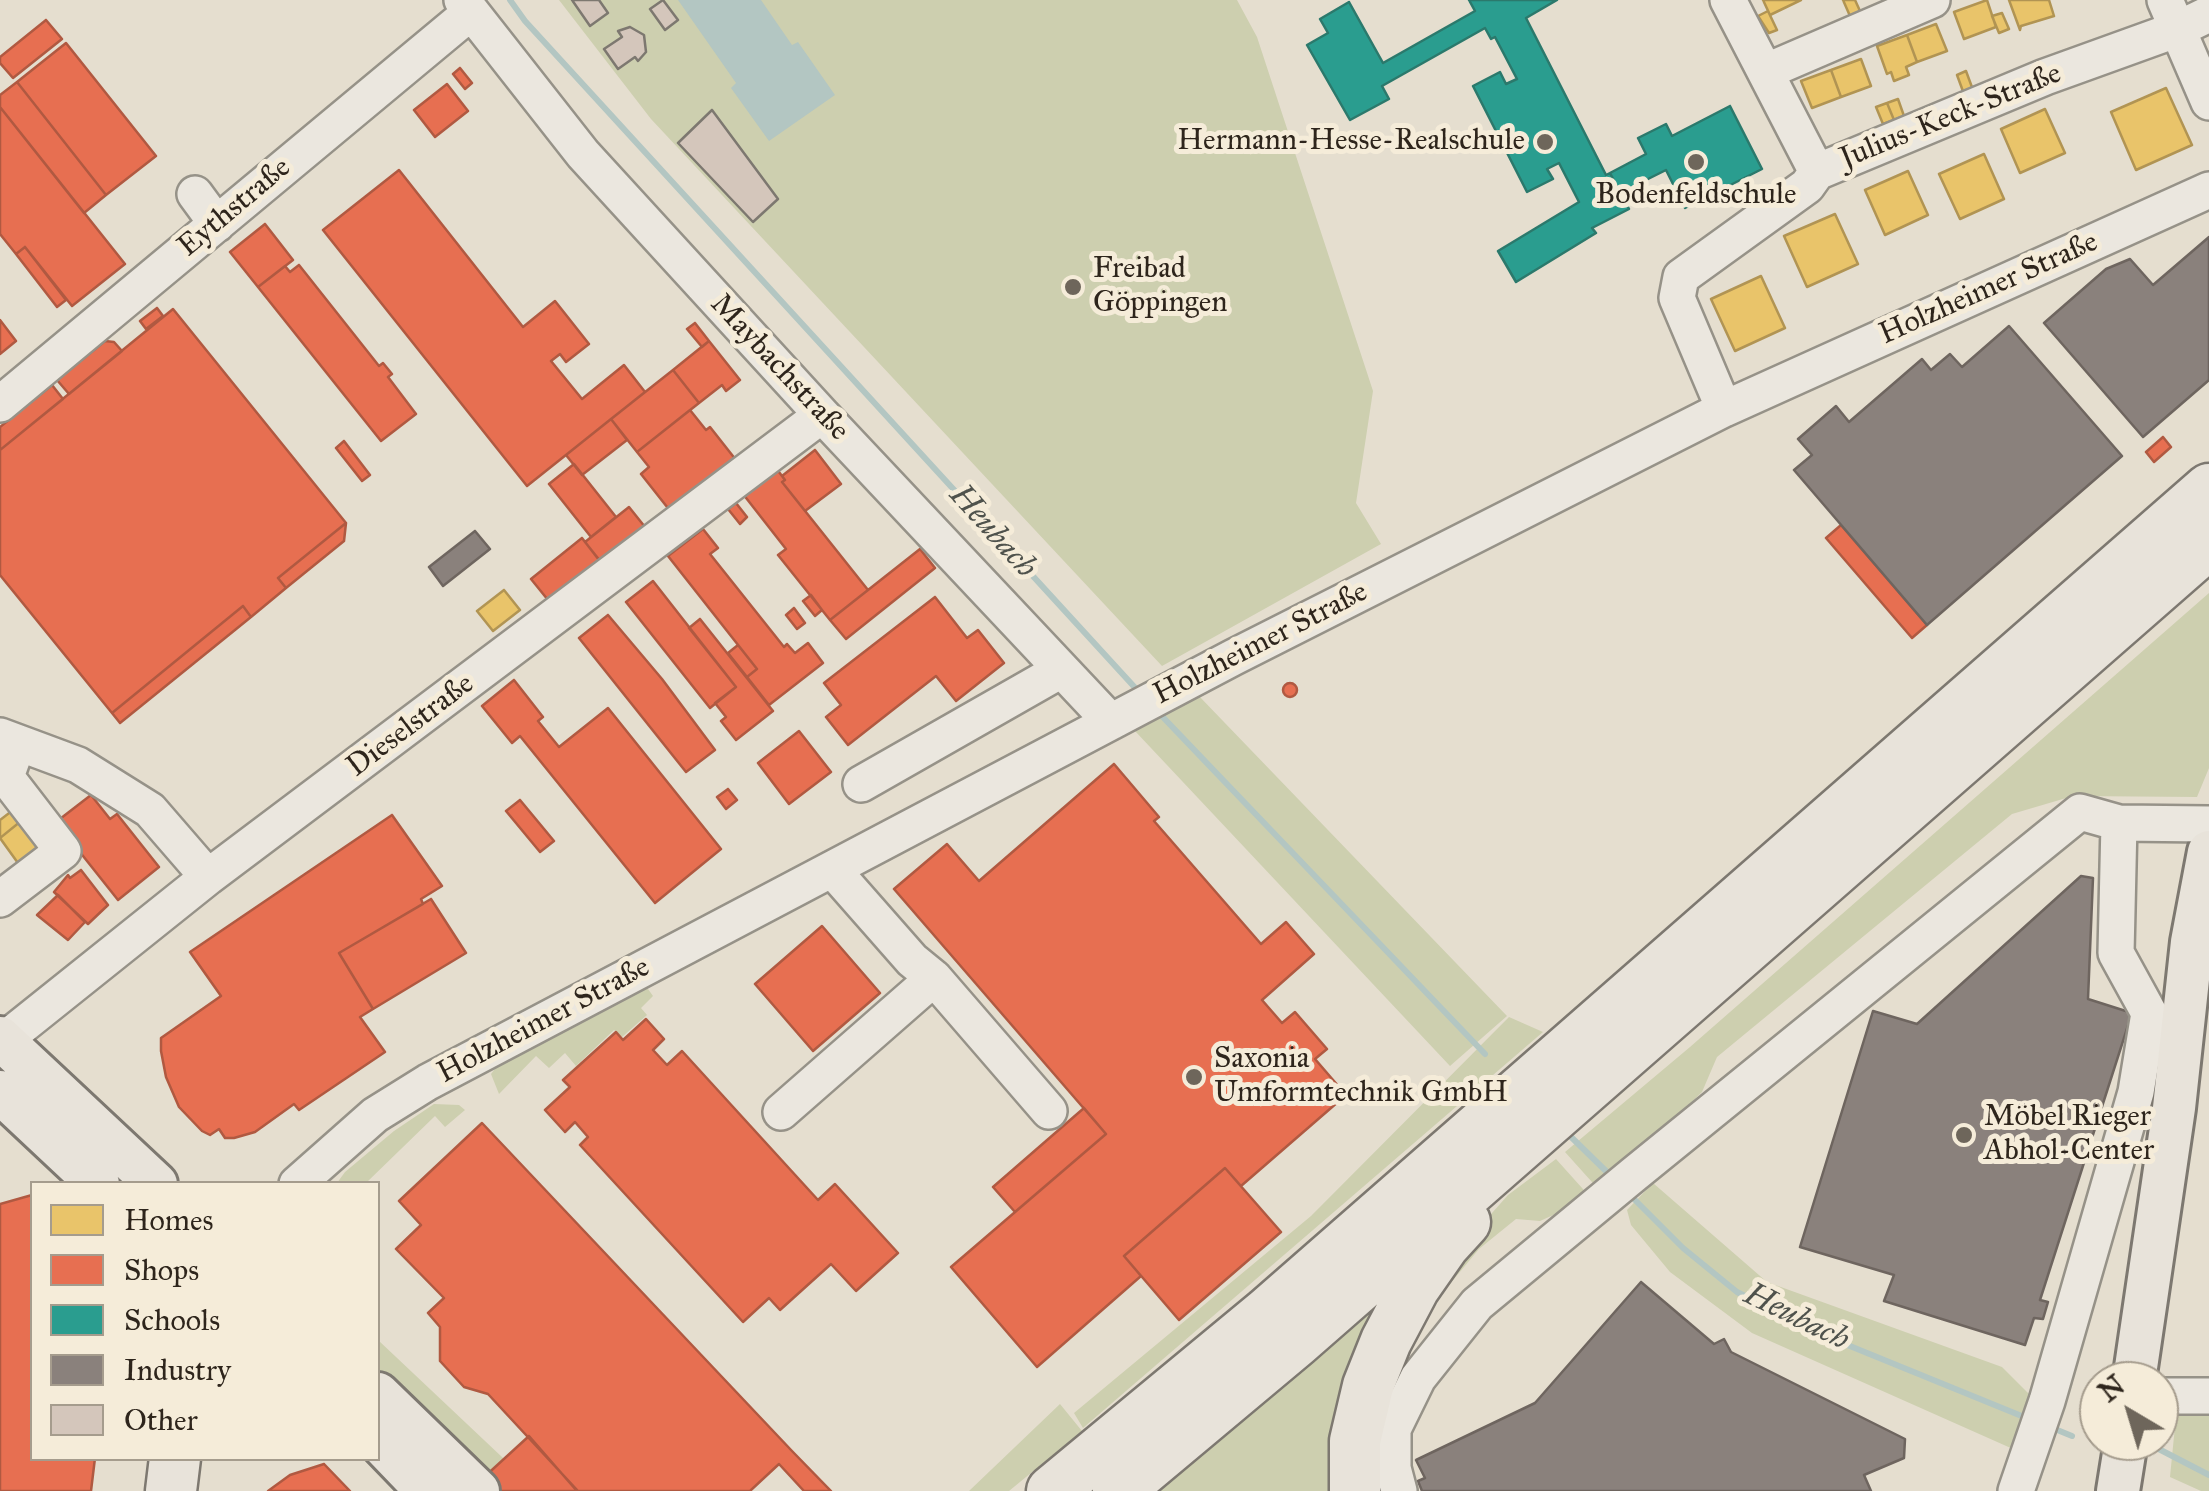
<!DOCTYPE html>
<meta charset="utf-8">
<style>
body{margin:0}
#map{position:relative;width:2209px;height:1491px;overflow:hidden;background:#e5decf;font-family:"IM FELL Great Primer",serif}
canvas{display:block}
.legend{position:absolute;left:30px;top:1181px;width:350px;height:280px;box-sizing:border-box;background:#f5ecd9;border:2px solid #a59c8d;margin:0;padding:12px 18px;list-style:none;font-size:30px;color:#2e251c}
.legend li{display:flex;align-items:center;gap:20px;height:50px}
.legend b{width:50px;border:2px solid #a59c8d}
.north{position:absolute;left:2079px;top:1361px;width:100px;height:100px;box-sizing:border-box;background:#f5ecd9;border:2px solid #a59c8d;border-radius:50%;rotate:322deg;font-size:28px;font-weight:700;line-height:40px;text-align:center;color:#2e251c}
.north::after{content:'';display:block;margin:auto;width:35px;height:45px;background:#6e665b;clip-path:polygon(50% 0,100% 100%,50% 72%,0 100%)}
</style>
<div id="map">
<canvas width="2209" height="1491"></canvas>
<ul class="legend">
<li><b style="height:28px;background:#e9c46a"></b>Homes</li>
<li><b style="height:28px;background:#e76f51"></b>Shops</li>
<li><b style="height:28px;background:#2a9d8f"></b>Schools</li>
<li><b style="height:28px;background:#8a817c"></b>Industry</li>
<li><b style="height:28px;background:#d4c6bb"></b>Other</li>
</ul>
<div class="north">N</div>
</div>
<script>
const context = document.querySelector('canvas').getContext('2d');
context.lineJoin = 'round';
function fill(path, color) {
  context.fillStyle = color;
  context.fill(path, 'evenodd');
}
function toPath(rows) {
  const path = new Path2D();
  for (const r of rows) {
    if (r.length === 3) {
      path.moveTo(r[0] + r[2], r[1]);
      path.arc(r[0], r[1], r[2], 0, 2 * Math.PI);
      continue;
    }
    path.moveTo(r[0], r[1]);
    for (let i = 2; i < r.length; i += 2) path.lineTo(r[i], r[i + 1]);
  }
  return path;
}
function strokePath(path, color, width, dash) {
  context.strokeStyle = color;
  context.lineWidth = width;
  context.lineCap = dash ? 'butt' : 'round';
  context.setLineDash(dash || []);
  context.stroke(path);
}
function drawText(font, color, halo, rows, align = 'center') {
  context.font = font + ' "IM FELL Great Primer",serif';
  context.lineWidth = 10;
  context.setLineDash([]);
  context.textBaseline = 'middle';
  context.strokeStyle = halo;
  context.fillStyle = color;
  for (const [text, x, y, turn = 0] of rows) {
    context.save();
    context.translate(x, y);
    context.rotate((+turn || 0) * Math.PI / 180);
    context.textAlign = isNaN(turn) ? turn : align;
    if (halo) context.strokeText(text, 0, 0);
    context.fillText(text, 0, 0);
    context.restore();
  }
}
fill(toPath([
 [559,0,1237,0,1257,37,1373,391,1356,503,1381,544,1162,666,651,119],
 [2209,593,2209,768,2197,797,2073,796,2012,814,1717,1057,1702,1092,1600,1191,1565,1152,1690,1047],
 [1198,695,1507,1016,1450,1066,1135,731],
 [640,987,648,989,653,996,641,1008,647,1015,622,1037,614,1030,576,1066,565,1053,549,1068,536,1056,499,1094,491,1074,501,1061],
 [1509,1017,1543,1032,1083,1428,1074,1413,1311,1216],
 [434,1104,459,1105,465,1110,445,1127,435,1116,366,1183,337,1183,345,1172,394,1131],
 [1556,1159,1591,1198,1540,1221,1516,1219,1479,1249,1439,1297,1403,1364,1387,1403,1382,1491,1367,1491,1371,1420,1452,1258,1508,1195],
 [1653,1183,1767,1282,2002,1367,2031,1396,2013,1449,1752,1333,1670,1272,1631,1225,1627,1210],
 [1402,1273,1343,1491,1153,1491],
 [378,1340,538,1491,495,1491,378,1377],
 [2178,1396,2209,1404,2209,1491,2201,1491,2170,1477],
 [1060,1404,1082,1431,1009,1491,969,1491]
]), '#cdcfaf');
fill(toPath([
 [678,0,761,0,792,45,798,42,835,95,769,141,731,88,736,83]
]), '#b3c6c2');
const homes = toPath([
 [1763,0,1801,0,1770,15,1763,0],
 [1843,0,1855,0,1860,11,1850,16,1843,0],
 [1987,0,1996,27,1964,39,1954,12,1987,0],
 [2009,0,2049,0,2054,16,2021,26,2020,30,2009,0],
 [1768,11,1777,30,1769,33,1758,16,1768,11],
 [2002,13,2009,29,1999,33,1992,16,2002,13],
 [1936,24,1947,51,1917,62,1907,35,1936,24],
 [1907,35,1917,62,1906,67,1909,75,1894,81,1891,72,1887,74,1877,46,1907,35],
 [1861,59,1871,86,1841,97,1831,70,1861,59],
 [1831,70,1841,97,1812,108,1801,81,1831,70],
 [1966,71,1973,90,1964,94,1957,75,1966,71],
 [2166,88,2192,145,2136,170,2111,112,2166,88],
 [1898,99,1904,116,1894,120,1887,103,1898,99],
 [1887,103,1894,120,1883,124,1876,107,1887,103],
 [2045,109,2065,153,2020,173,2001,129,2045,109],
 [1984,154,2004,199,1960,219,1939,174,1984,154],
 [1908,171,1928,215,1885,235,1865,190,1908,171],
 [1835,214,1858,264,1807,287,1784,236,1835,214],
 [1761,276,1785,328,1735,351,1711,299,1761,276],
 [504,590,520,610,493,631,477,611,504,590],
 [17,807,26,817,0,838,0,820,17,807],
 [26,817,50,848,23,870,0,838,26,817]
]);
fill(homes, '#e9c46a');
strokePath(homes, '#b19453', 2.5);
const shops = toPath([
 [46,20,62,39,13,78,0,63,0,57,46,20],
 [66,43,156,156,106,195,17,82,66,43],
 [460,68,472,83,465,89,453,74,460,68],
 [17,82,106,195,84,213,0,107,0,95,17,82],
 [447,84,468,111,435,137,414,110,447,84],
 [0,107,125,264,72,306,25,247,16,254,0,234,0,107],
 [399,170,523,327,555,301,589,344,566,362,560,354,551,361,582,399,624,365,645,392,527,486,323,230,399,170],
 [265,224,293,260,258,287,230,252,265,224],
 [25,247,66,300,57,307,16,254,25,247],
 [299,265,379,366,383,363,392,374,388,377,416,414,381,441,258,287,285,266,290,272,299,265],
 [157,308,163,316,146,329,140,321,157,308],
 [173,309,346,523,278,578,286,588,251,617,243,606,112,713,0,575,0,450,173,309],
 [0,320,16,341,0,354,0,320],
 [695,323,709,341,702,347,687,329,695,323],
 [105,341,114,342,122,351,69,394,57,380,105,341],
 [709,341,740,380,726,391,722,385,699,403,673,370,709,341],
 [673,370,699,403,637,452,611,419,673,370],
 [52,385,63,399,0,450,0,427,52,385],
 [690,410,706,430,710,427,736,460,671,512,641,474,649,467,637,452,690,410],
 [611,419,627,440,582,475,566,455,611,419],
 [2163,437,2171,447,2154,462,2146,452,2163,437],
 [344,441,370,475,362,481,336,448,344,441],
 [815,450,841,484,805,511,782,482,785,480,782,476,815,450],
 [574,464,616,517,591,537,549,484,574,464],
 [776,468,785,480,782,482,868,590,830,620,778,555,786,549,743,494,776,468],
 [736,503,747,517,740,524,728,509,736,503],
 [629,507,645,527,601,562,585,542,629,507],
 [346,523,344,541,286,588,278,578,346,523],
 [1841,525,1927,625,1912,638,1826,538,1841,525],
 [703,529,718,548,710,554,784,647,787,644,795,653,808,643,823,663,769,705,747,677,757,669,668,556,703,529],
 [582,538,599,560,548,600,531,579,582,538],
 [920,549,935,568,846,639,830,620,920,549],
 [653,581,736,687,710,708,626,602,653,581],
 [811,595,822,610,815,616,803,601,811,595],
 [935,597,967,638,978,630,1004,663,956,701,936,676,848,745,826,717,841,705,824,683,935,597],
 [243,606,251,617,120,723,112,713,243,606],
 [794,608,805,623,797,629,786,615,794,608],
 [608,615,662,679,715,750,686,772,579,638,608,615],
 [700,619,773,711,736,740,721,721,726,717,715,703,736,687,689,628,700,619],
 [738,645,757,669,747,677,728,653,738,645],
 [514,680,543,717,538,721,559,747,608,708,721,849,655,903,520,736,512,743,482,706,514,680],
 [1290,690,7],
 [799,731,831,772,789,804,758,763,799,731],
 [1114,764,1159,817,1154,821,1261,944,1286,922,1314,954,1262,1000,1282,1023,1295,1012,1327,1049,1315,1059,1346,1095,1241,1186,1225,1168,1124,1256,1141,1276,1037,1367,951,1267,1106,1134,894,889,947,844,979,881,1114,764],
 [728,789,737,800,726,809,717,797,728,789],
 [91,795,110,819,117,814,159,867,118,900,56,822,91,795],
 [520,800,554,841,540,852,506,811,520,800],
 [392,815,442,886,421,899,423,904,339,953,373,1009,360,1017,385,1052,299,1110,294,1104,255,1132,234,1138,225,1138,219,1129,210,1135,202,1131,179,1107,166,1077,161,1051,161,1038,221,996,190,952,392,815],
 [81,870,108,905,88,924,54,892,68,875,70,878,81,870],
 [58,895,85,922,68,940,37,915,58,895],
 [431,899,466,953,373,1009,339,953,431,899],
 [822,926,880,993,813,1051,755,984,822,926],
 [646,1019,664,1039,653,1050,667,1065,682,1051,818,1200,835,1184,898,1253,856,1291,831,1264,780,1310,769,1298,743,1322,580,1145,588,1137,575,1122,565,1132,545,1110,570,1087,563,1080,616,1032,623,1040,646,1019],
 [1084,1108,1106,1134,1015,1212,993,1187,1084,1108],
 [482,1123,792,1451,831,1491,804,1491,779,1464,750,1491,578,1491,488,1394,464,1387,440,1361,440,1327,428,1313,444,1298,396,1249,421,1225,399,1201,482,1123],
 [1225,1168,1281,1232,1179,1320,1124,1256,1225,1168],
 [32,1195,32,1458,95,1458,91,1491,0,1491,0,1204,32,1195],
 [529,1436,577,1491,469,1491,529,1436],
 [324,1464,350,1491,268,1491,290,1475,324,1464]
]);
fill(shops, '#e76f51');
strokePath(shops, '#b05941', 2.5);
const schools = toPath([
 [1469,0,1557,0,1526,18,1606,175,1610,173,1629,209,1592,228,1596,233,1516,282,1498,251,1579,202,1559,163,1547,169,1553,179,1527,192,1473,86,1500,72,1506,84,1517,79,1495,37,1491,39,1485,28,1382,86,1389,99,1350,120,1307,45,1328,33,1320,19,1349,2,1383,63,1475,11,1469,0],
 [1730,106,1762,169,1685,208,1666,170,1620,193,1610,173,1646,154,1638,138,1666,124,1672,136,1730,106]
]);
fill(schools, '#2a9d8f');
strokePath(schools, '#2b796c', 2.5);
const industry = toPath([
 [2209,237,2209,380,2143,437,2044,323,2106,269,2130,259,2153,285,2209,237],
 [2009,326,2122,456,1927,625,1794,470,1812,455,1798,439,1836,406,1849,422,1922,359,1931,370,1950,354,1962,367,2009,326],
 [475,531,490,549,443,586,429,567,475,531],
 [2081,876,2093,878,2088,999,2132,1013,2040,1300,2048,1302,2043,1319,2034,1318,2025,1345,1884,1301,1894,1275,1800,1247,1873,1011,1917,1024,2081,876],
 [1641,1282,1714,1344,1724,1339,1731,1352,1905,1439,1904,1458,1864,1475,1871,1491,1422,1491,1418,1481,1425,1478,1416,1460,1535,1403,1641,1282]
]);
fill(industry, '#8a817c');
strokePath(industry, '#6e655f', 2.5);
strokePath(toPath([
 [510,0,525,21,1139,692],
 [1158,712,1485,1054],
 [1566,1132,1611,1176],
 [1627,1192,1683,1248,1737,1292,1818,1333,2029,1419],
 [2050,1427,2072,1436],
 [2151,1445,2209,1475]
]), '#b3c6c2', 6);
const building = toPath([
 [572,0,599,0,608,13,590,26,572,0],
 [663,0,678,20,665,30,650,9,663,0],
 [630,27,644,35,646,52,638,61,635,57,618,69,604,49,622,37,618,31,630,27],
 [712,110,778,199,753,222,678,143,712,110]
]);
fill(building, '#d4c6bb');
strokePath(building, '#7d7870', 2.5);
const minor = toPath([
 [462,0,583,154,822,415,1111,722],
 [1728,0,1817,172],
 [2165,0,2209,102],
 [1767,71,1932,0],
 [195,194,217,224],
 [0,404,471,12],
 [1724,409,1677,298,1681,277,1807,186,1817,172,2045,77,2178,29,2209,14],
 [0,736,78,765,150,810,208,877],
 [861,784,1061,670],
 [832,869,912,960,934,978,1049,1111],
 [0,899,63,851,6,777,18,743],
 [3,1041,208,877,822,415],
 [781,1112,934,978],
 [297,1184,375,1115,428,1082,1234,657,1724,409,2209,190],
 [2159,1396,2209,1396],
 [1399,1491,1393,1468,1393,1429,1418,1378,1477,1304,1633,1175,2080,812,2119,823,2209,824],
 [2016,1491,2047,1401,2136,1092,2149,1013,2116,953,2119,823]
]);
const major = toPath([
 [0,1038,156,1184],
 [0,1092,98,1184],
 [2134,1381,2174,1108,2192,942,2209,852],
 [378,1394,478,1491],
 [378,1440,427,1491],
 [2118,1491,2126,1441]
]);
const highway = toPath([
 [171,1491,175,1458],
 [1052,1491,1267,1313,2209,489],
 [1118,1491,1296,1342,2209,543],
 [1355,1491,1355,1441,1368,1386,1386,1341,1414,1288,1444,1245,1465,1222]
]);
strokePath(minor, '#969288', 40);
strokePath(major, '#7d7870', 48);
strokePath(highway, '#7d7870', 55);
strokePath(minor, '#ebe7df', 35);
strokePath(major, '#e8e3da', 42);
strokePath(highway, '#e8e3da', 50);
for (const [x, y, r, color] of [
 [1545,142,10,"#6e665b"],
 [1696,162,10,"#6e665b"],
 [1073,287,10,"#6e665b"],
 [1194,1077,10,"#6e665b"],
 [1964,1135,10,"#6e665b"]
]) {
  const dot = new Path2D();
  dot.arc(x, y, r, 0, 2 * Math.PI);
  context.fillStyle = color;
  context.fill(dot);
  strokePath(dot, '#f5ecd9', 4);
}
drawText('30px', '#2e251c', '#f5ecd9', [
 ["Julius-Keck-Straße",1951,117,-22],
 ["Eythstraße",235,208,-40],
 ["Holzheimer Straße",1989,289,-24],
 ["Maybachstraße",779,368,47],
 ["Holzheimer Straße",1261,644,-27],
 ["Dieselstraße",411,726,-37],
 ["Holzheimer Straße",544,1021,-28]
]);
drawText('30px', '#2e251c', '#f5ecd9', [
 ["Hermann-Hesse-Realschule",1525,142,"right"],
 ["Bodenfeldschule",1696,196,"center"],
 ["Freibad",1093,270],
 ["Göppingen",1093,304],
 ["Saxonia",1214,1060],
 ["Umformtechnik GmbH",1214,1094],
 ["Möbel Rieger",1984,1118],
 ["Abhol-Center",1984,1152]
], 'left');
drawText('italic 32px', '#4f524c', '#f5ecd9', [
 ["Heubach",992,532,48],
 ["Heubach",1796,1318,26]
]);
</script>
